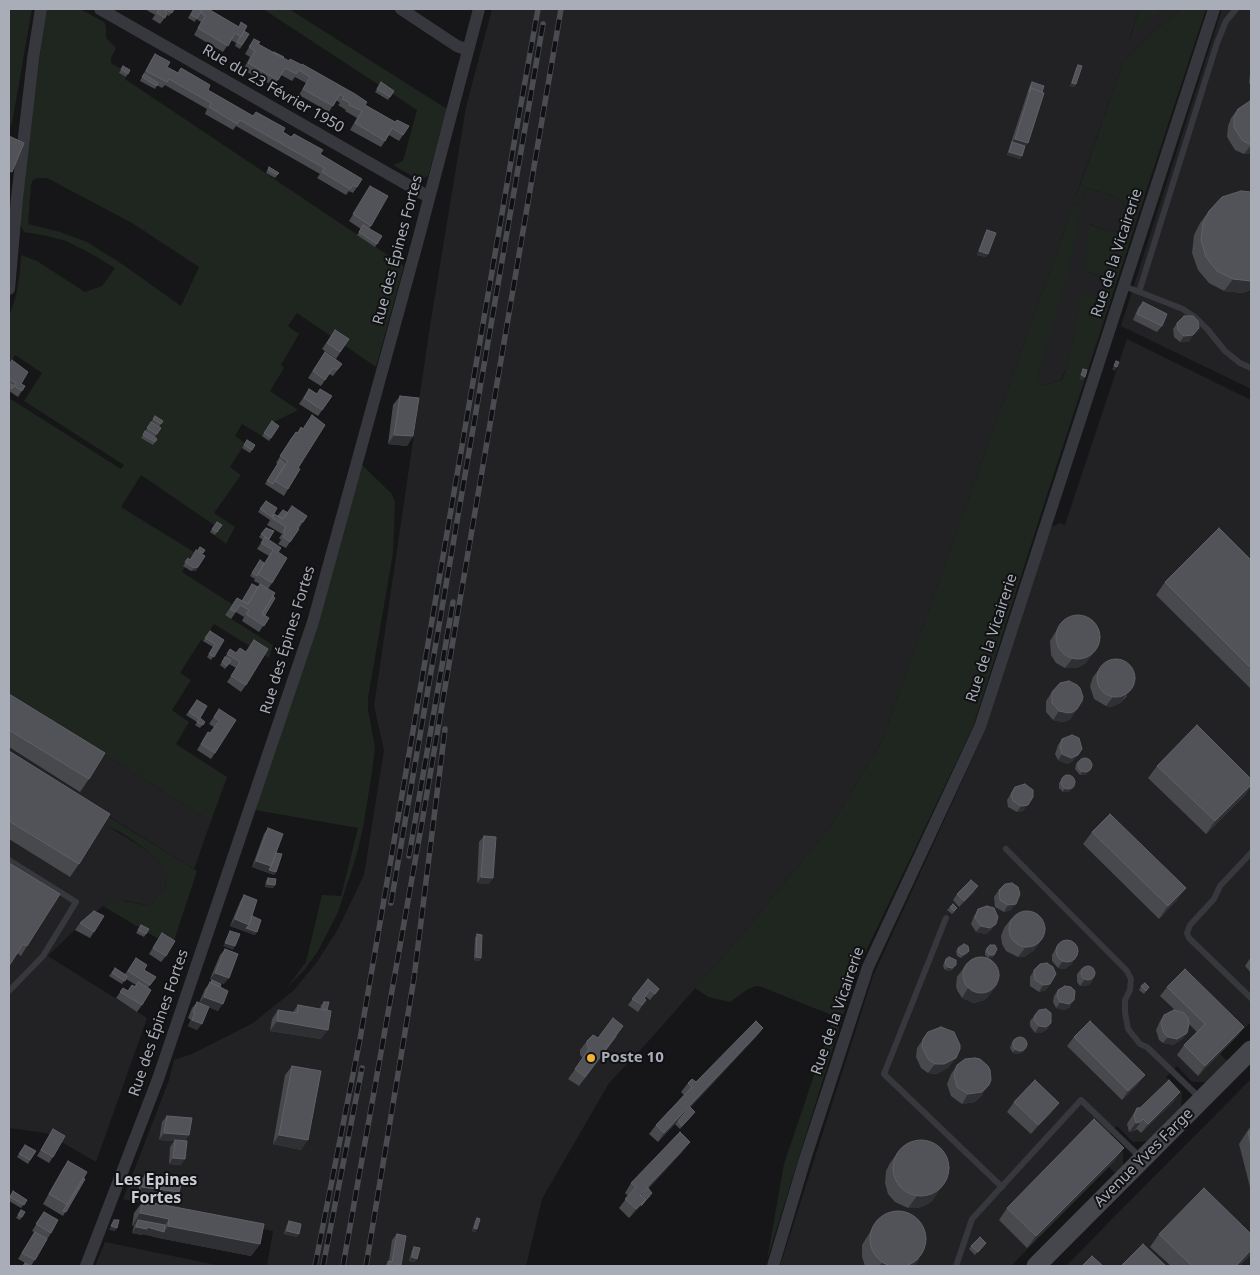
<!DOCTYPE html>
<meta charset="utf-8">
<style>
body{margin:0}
#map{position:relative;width:1260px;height:1275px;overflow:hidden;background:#161618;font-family:"Noto Sans",sans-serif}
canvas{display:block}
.frame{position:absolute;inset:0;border:10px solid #a8adb8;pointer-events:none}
</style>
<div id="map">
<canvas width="1260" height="1275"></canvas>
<div class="frame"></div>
</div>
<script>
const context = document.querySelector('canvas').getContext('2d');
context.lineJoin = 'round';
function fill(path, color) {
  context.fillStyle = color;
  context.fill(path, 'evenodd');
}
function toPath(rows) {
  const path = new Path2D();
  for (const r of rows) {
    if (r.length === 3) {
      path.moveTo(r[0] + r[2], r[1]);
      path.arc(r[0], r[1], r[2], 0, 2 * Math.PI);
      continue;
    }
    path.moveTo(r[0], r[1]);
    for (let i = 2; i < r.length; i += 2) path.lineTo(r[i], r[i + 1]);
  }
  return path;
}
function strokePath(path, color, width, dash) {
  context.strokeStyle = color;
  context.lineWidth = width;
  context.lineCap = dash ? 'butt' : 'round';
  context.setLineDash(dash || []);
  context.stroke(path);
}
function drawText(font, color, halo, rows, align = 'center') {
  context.font = font + ' "Noto Sans",sans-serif';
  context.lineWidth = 4;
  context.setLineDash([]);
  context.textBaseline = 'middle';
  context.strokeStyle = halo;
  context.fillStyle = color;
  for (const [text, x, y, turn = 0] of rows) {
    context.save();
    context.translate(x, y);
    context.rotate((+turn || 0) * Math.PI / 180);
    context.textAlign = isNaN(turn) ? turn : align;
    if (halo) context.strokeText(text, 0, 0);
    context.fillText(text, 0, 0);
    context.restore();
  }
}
fill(toPath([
 [492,9,1139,9,1130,38,1163,9,1182,9,1159,27,1123,62,1076,196,1082,198,1086,188,1114,196,1120,200,1128,210,1137,214,1139,213,1134,229,1114,232,1103,230,1090,224,1088,272,1108,278,1101,297,1082,293,1067,367,1061,380,1042,385,1038,383,1037,380,1080,206,1074,204,881,743,831,825,742,935,646,1044,609,1083,542,1199,526,1266,267,1266,273,1231,123,1199,169,1080,174,1060,192,1054,253,1023,294,990,317,962,338,929,364,875,384,750,374,706,430,326,466,107],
 [1222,9,1251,9,1251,389,1121,326],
 [1127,339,1251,400,1251,1022,1220,1054,1228,1062,1208,1082,1192,1082,1177,1066,1166,1077,1182,1092,1181,1109,1150,1141,1133,1142,1117,1126,1107,1136,1123,1152,1123,1169,1117,1175,1109,1167,1011,1266,780,1266,873,976,985,731,1045,544,1052,527,1060,523,1065,525],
 [9,695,211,821,194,869,107,815,103,823,148,851,160,862,166,873,167,880,165,888,152,903,145,905,126,901,113,902,103,906,80,925,48,956,147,1018,96,1162,46,1133,9,1128],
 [1251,1079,1251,1266,1066,1266,1110,1221],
 [105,1242,221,1266,95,1266]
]), '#222225');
fill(toPath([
 [10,9,32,9,12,123,9,130],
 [47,9,80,9,104,22,106,26,106,38,116,48,111,58,111,63,121,69,119,73,126,77,125,79,404,266,376,367,297,313,288,326,299,334,281,365,284,368,270,391,298,410,270,424,262,436,242,424,235,436,245,443,230,467,241,475,214,513,235,527,226,544,210,532,214,525,141,475,121,507,194,552,182,572,232,604,225,615,273,645,269,658,214,624,203,641,201,640,180,673,191,680,172,710,189,722,176,744,227,777,211,821,9,695,9,398,121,469,124,465,24,401,42,373,15,355,9,364,9,317,16,296,20,271,21,255,37,261,85,292,102,286,115,268,88,252,66,241,47,236,24,232,19,222,25,153],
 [37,178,47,178,132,223,199,267,181,306,122,264,87,242,60,232,28,224,31,185,33,180],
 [263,9,289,9,447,109,428,176,419,180,393,165,403,161,417,110],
 [1139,9,1163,9,1130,40],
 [1182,9,1206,9,1139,213,1134,214,1131,213,1120,200,1114,196,1086,188,1082,198,1076,197,1123,62,1159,27],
 [1074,204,1081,206,1070,265,1037,380,1038,383,1042,385,1062,380,1067,367,1081,296,1082,293,1085,293,1101,297,1108,278,1088,272,1085,269,1089,224,1103,230,1114,232,1134,229,1044,504,973,727,857,970,767,1260,784,1164,834,1016,762,987,756,986,748,989,730,1002,708,997,695,988,742,935,831,825,881,743],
 [361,464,392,494,395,502,393,553,368,698,368,710,375,747,372,772,363,828,356,857,338,912,318,951,305,969,286,989,306,962,322,895,341,896,358,828,255,810],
 [106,815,197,871,172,947,103,906,118,900,145,905,152,903,165,888,167,880,166,873,160,862,148,851,122,833,102,823]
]), '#1e261f');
strokePath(toPath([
 [1124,286,1183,309,1196,318,1208,330,1225,351,1240,363,1251,368],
 [1139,292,1217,43,1226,21,1236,9],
 [1006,849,1127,971,1131,979,1130,990,1125,1000,1125,1012,1128,1029,1140,1044,1147,1047,1201,1099],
 [1251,853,1220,886,1214,899,1190,925,1187,933,1189,938,1251,998],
 [9,860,76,902,43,956,9,991],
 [946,918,884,1074,1002,1187],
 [956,1266,972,1219,1081,1100,1140,1157]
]), '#37383d', 6);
strokePath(toPath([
 [100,9,429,197],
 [401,9,457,46,468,50],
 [9,289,17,198,33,59,41,9],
 [86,1266,158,1079,313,622,417,244,479,9],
 [773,1266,805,1159,868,967,980,727,1214,9]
]), '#37383d', 12);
strokePath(toPath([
 [1036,1266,1251,1050]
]), '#45474d', 19);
const rail = toPath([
 [409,856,453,602],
 [391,903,543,24],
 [315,1266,360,1039,516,132,538,9],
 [323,1266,362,1068],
 [343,1266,422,822,561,9],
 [366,1266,414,978,445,729]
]);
strokePath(rail, '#4a4c52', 5.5);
strokePath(rail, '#111113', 4, [11]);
fill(toPath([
 [145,9,174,9,169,16,167,15,160,24,152,19,155,15],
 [193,9,210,10,249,34,240,49,235,46,236,43,231,40,223,52,194,35,201,22,196,19,195,22,188,18],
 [254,39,258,44,395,122,409,126,399,141,389,135,381,147,350,130,357,118,345,111,346,110,338,105,340,103,336,100,329,112,299,95,306,83,295,77,292,81,281,75,274,86,243,70,250,57,245,54],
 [155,54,167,67,320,154,357,187,353,193,349,191,346,195,317,178,320,174,236,126,233,130,205,114,207,109,165,85,162,88,157,85,155,89,140,81,151,60],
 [1078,65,1076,84,1074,87,1070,86,1076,68],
 [121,69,130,70,126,77,119,73],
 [1251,72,1251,87,1249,82,1250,74],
 [381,82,394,91,388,100,375,92],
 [1032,82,1028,143,1025,146,1022,156,1020,159,1007,155,1030,85],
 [1250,101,1251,154,1244,154,1235,150,1227,137,1228,126,1231,118,1238,109],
 [269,167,279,173,275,178,266,173],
 [370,186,371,226,369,229,382,236,375,247,357,235,361,229,349,221],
 [1251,192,1251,290,1242,293,1224,291,1209,283,1198,270,1192,253,1194,235,1200,223,1209,211],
 [987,230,986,257,977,255,985,233],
 [1143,302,1162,326,1157,332,1133,320,1138,308],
 [1177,323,1189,342,1180,342,1174,337,1173,329],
 [335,330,349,339,336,359,322,349],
 [325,352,342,364,333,376,329,374,321,386,308,378],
 [9,365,21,384,25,386,18,397,9,391],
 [309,389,317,394,332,396,318,416,299,404],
 [400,396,413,436,407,446,388,444,393,405],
 [155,416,163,421,159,427,161,428,155,437,157,439,153,445,141,438],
 [272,421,279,426,269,441,262,436],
 [301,427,298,468,288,489,284,496,265,484,278,464,276,463,291,438,297,433],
 [247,440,255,445,250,453,242,448],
 [266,501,272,517,278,516,287,513,307,516,286,548,278,544,281,540,279,538,282,534,267,525,270,520,258,512],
 [217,522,222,525,215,535,210,532],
 [266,528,274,531,269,540,278,552,272,583,268,589,273,596,265,615,269,618,259,632,242,621,244,617,236,612,231,619,225,615,237,598,242,601,258,587,260,584,254,581,255,578,255,579,250,576,260,560,264,563,269,556,257,549,263,540,259,537],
 [200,547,205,550,202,554,196,571,191,571,183,566,188,558,190,560],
 [1251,560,1251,689,1156,595,1165,582],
 [1061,623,1086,663,1081,666,1076,668,1065,668,1056,663,1051,655,1050,641],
 [210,631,224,640,211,660,207,657,213,647,203,641],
 [254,640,246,685,241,692,227,682,236,668,229,664,225,669,220,665,230,649,236,653,246,652],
 [1100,668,1127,696,1120,703,1111,707,1106,706,1094,699,1090,686,1093,677],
 [1052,692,1071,719,1066,721,1062,722,1053,720,1046,712,1046,701],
 [9,694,89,779,80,792,9,747],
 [197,700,200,718,205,722,200,728,195,725,197,722,186,715],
 [219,709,215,753,211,759,197,750,208,732,210,733,214,727,209,724],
 [1062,739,1073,761,1067,764,1058,760,1055,754,1058,745],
 [9,751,79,864,70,877,9,839],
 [1078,761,1091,769,1085,775,1080,775,1075,769,1076,764],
 [1157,766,1246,794,1206,834,1148,778],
 [1066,774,1075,786,1072,789,1068,792,1063,792,1059,788,1059,783],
 [1015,787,1033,797,1023,811,1017,812,1008,807,1007,800],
 [268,828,276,853,276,872,274,875,252,867,264,834],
 [1092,832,1177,900,1159,919,1083,844],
 [484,836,489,884,477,883,479,842],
 [9,863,27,946,21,956,17,953],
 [268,878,275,885,273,888,265,887,266,881],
 [999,890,1011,910,1004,912,995,907,994,897],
 [974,892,959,907,953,900,957,894],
 [244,895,252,916,255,935,230,926,240,902],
 [950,907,955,911,952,914,947,910],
 [978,909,996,924,991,930,986,934,976,932,971,924,974,916],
 [1011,919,1040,942,1033,951,1024,957,1018,957,1006,951,1002,944,1001,936,1004,928],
 [80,923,94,932,90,938,75,930],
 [141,925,149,929,144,937,136,933],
 [162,933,166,956,161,962,149,954],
 [477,934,481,958,479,961,474,960,475,938],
 [1058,944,1076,958,1071,964,1065,969,1058,968,1052,961,1052,955],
 [958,948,969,951,967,954,961,958,957,956,956,951],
 [987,948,994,955,992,958,988,958,988,997,984,1000,974,1003,962,998,957,990,956,986,957,977,967,963,988,958,985,955,985,951],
 [225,949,224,984,210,979,220,955],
 [1251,957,1251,973,1245,966],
 [136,958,144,970,156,977,148,988,142,1005,137,1012,116,998,123,988,128,991,136,985,126,979,122,984,109,976,115,968,125,974],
 [946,959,954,968,950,971,945,970,943,966,944,963],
 [1082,968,1094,977,1090,984,1085,986,1080,986,1077,982,1077,974],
 [1034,970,1050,984,1046,990,1039,992,1030,986,1030,977],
 [648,979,659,989,650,1000,646,997,644,998,646,1000,638,1012,628,1005],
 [212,980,220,987,218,1011,199,1003,205,989],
 [1141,986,1149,987,1144,994,1139,990],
 [1167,987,1244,1027,1237,1036,1198,1076,1177,1055,1184,1045,1197,1032,1189,1024,1187,1033,1182,1039,1173,1045,1163,1043,1159,1040,1156,1030,1160,1021,1164,1015,1175,1010,1160,996],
 [1058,990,1070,1007,1065,1010,1056,1008,1053,1002,1054,996],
 [197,1002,197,1030,188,1026,191,1020,188,1018,192,1008],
 [324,1002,321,1039,270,1031,272,1019,278,1010,293,1012,298,1005,320,1009,321,1005],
 [1035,1015,1051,1023,1047,1029,1041,1033,1035,1033,1030,1026,1030,1021],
 [763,1028,756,1037,658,1142,649,1134,656,1125,684,1095,681,1092,688,1083,696,1082],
 [928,1032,949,1067,937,1074,928,1073,921,1068,916,1057,917,1048],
 [617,1036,579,1086,568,1079,583,1058,580,1055,580,1050,587,1041,598,1038],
 [1074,1037,1138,1084,1122,1100,1067,1046],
 [1014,1039,1025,1049,1023,1052,1018,1054,1013,1053,1010,1048,1012,1042],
 [957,1065,982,1095,975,1102,962,1104,951,1096,947,1084,951,1074],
 [292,1066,301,1150,273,1144,285,1075],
 [1174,1101,1141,1133,1137,1129,1134,1131,1129,1132,1127,1124,1137,1108],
 [1014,1102,1059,1103,1052,1112,1031,1134,1007,1112],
 [695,1112,680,1129,675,1124,678,1121],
 [167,1116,185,1141,181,1165,169,1164,170,1147,174,1141,159,1140,162,1122],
 [1250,1127,1251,1127,1251,1191,1239,1144],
 [53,1129,53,1157,49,1163,37,1156],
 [23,1148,36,1151,28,1164,17,1157],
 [683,1151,648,1189,650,1196,629,1218,619,1208,628,1196,625,1193,631,1183],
 [899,1151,933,1200,926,1205,917,1208,908,1208,895,1202,888,1194,885,1183,886,1171,890,1163],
 [1115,1160,1027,1248,999,1220,1007,1208],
 [68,1161,87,1172,63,1216,43,1204,62,1170],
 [145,1175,179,1192,175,1199,138,1193,140,1181],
 [13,1191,27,1200,21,1208,9,1201,9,1198],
 [143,1201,260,1244,251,1256,159,1238,143,1234,142,1235,132,1233,134,1226,132,1226,134,1213],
 [21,1210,25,1212,20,1220,16,1218],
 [44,1212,51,1233,31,1266,18,1259,34,1232,32,1231],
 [477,1218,477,1229,475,1232,472,1231,475,1221],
 [878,1219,919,1259,914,1266,865,1266,862,1257,862,1245],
 [289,1221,297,1237,284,1234,287,1224],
 [397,1234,400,1266,385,1266,389,1261,392,1240],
 [1159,1234,1251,1234,1251,1254,1239,1266,1171,1266,1150,1247],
 [986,1243,975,1255,969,1249,971,1246],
 [414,1247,415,1262,409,1261,412,1250]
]), '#47494d');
fill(toPath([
 [1072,83,1076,84,1074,87,1070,86],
 [1015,139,1028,143,1023,149,1012,142],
 [1251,145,1251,154,1244,154],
 [1009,152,1022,156,1020,159,1007,155],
 [979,251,988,254,986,257,977,255],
 [1233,279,1251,281,1251,290,1242,293,1224,291],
 [1193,335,1189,342,1180,342,1184,336],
 [1114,366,1117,367,1115,371,1112,369],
 [1081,375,1085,377,1083,380,1079,379],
 [394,435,413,436,407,446,388,444],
 [198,567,196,571,191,571,194,568],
 [1093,654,1086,663,1081,666,1076,668,1065,668,1072,659],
 [1133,686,1120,703,1111,707,1106,706,1113,697],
 [1077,709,1071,719,1066,721,1062,722,1053,720,1059,711],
 [1062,754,1078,755,1073,761,1067,764,1058,760],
 [1091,769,1085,775,1080,775,1082,772],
 [1251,785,1251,787,1246,794,1206,834,1215,821],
 [1075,786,1072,789,1068,792,1063,792,1065,788],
 [1028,805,1023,811,1017,812,1021,806],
 [256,861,271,866,276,872,274,875,252,867],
 [481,877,493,878,489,884,477,883],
 [267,884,275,885,273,888,265,887],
 [978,886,974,892,959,907,964,901],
 [1186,888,1177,900,1159,919,1168,906],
 [1016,904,1011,910,1004,912,1008,905],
 [235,919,249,925,244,931,230,926],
 [996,924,991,930,986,934,976,932,981,926],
 [246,928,257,932,255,935,244,931],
 [1040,942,1033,951,1024,957,1018,957,1025,948],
 [225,943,235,946,233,950,223,946],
 [969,951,967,954,961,958,963,955],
 [990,955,994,955,992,958,988,958],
 [476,957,481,958,479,961,474,960],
 [1076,958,1071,964,1065,969,1058,968,1062,962],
 [956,965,950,971,945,970,948,967],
 [215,973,229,978,224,984,210,979],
 [1094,977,1090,984,1085,986,1080,986,1085,979],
 [998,984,988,997,984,1000,974,1003,962,998,968,988],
 [1050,984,1046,990,1039,992,1043,985],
 [204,997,223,1004,218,1011,199,1003],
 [1074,1000,1070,1007,1065,1010,1056,1008,1060,1002],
 [192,1020,202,1024,197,1030,188,1026],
 [277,1021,328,1030,321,1039,270,1031],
 [1051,1023,1047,1029,1041,1033,1035,1033,1039,1026],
 [1244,1027,1237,1036,1198,1076,1205,1066],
 [763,1028,756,1037,658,1142,664,1133],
 [1187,1033,1182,1039,1173,1045,1163,1043,1168,1037],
 [1025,1049,1023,1052,1018,1054,1013,1053,1015,1050],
 [956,1058,949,1067,937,1074,928,1073,935,1064],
 [1145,1075,1138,1084,1122,1100,1128,1091],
 [989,1085,982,1095,975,1102,962,1104,968,1094],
 [1180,1092,1174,1101,1141,1133,1148,1124],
 [1059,1103,1052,1112,1031,1134,1038,1125],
 [1143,1119,1134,1131,1129,1132,1136,1123],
 [164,1133,189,1135,185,1142,159,1140],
 [279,1135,308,1140,301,1150,273,1144],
 [690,1142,683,1151,636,1202,640,1195],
 [1124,1148,1115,1160,1027,1248,1036,1236],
 [173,1158,185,1159,181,1165,169,1164],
 [142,1187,179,1192,175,1199,138,1193],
 [942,1187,933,1200,926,1205,917,1208,908,1208,917,1196],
 [652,1193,638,1209,629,1218,636,1209],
 [140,1213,169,1219,161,1231,164,1232,168,1226,260,1244,251,1256,159,1238,143,1234,142,1235,132,1233,136,1227,138,1220,134,1226,132,1226],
 [111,1226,117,1228,115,1231,109,1230],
 [474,1228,477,1229,475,1232,472,1231],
 [287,1231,299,1234,297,1237,284,1234],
 [1251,1250,1251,1254,1239,1266,1236,1266],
 [412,1257,417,1259,415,1262,409,1261],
 [919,1259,914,1266,906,1266],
 [882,1263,892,1266,879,1266]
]), '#2f3033');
const building = toPath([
 [159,9,167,9,165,12,167,13,165,18,157,13,159,9],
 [167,9,174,9,172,13,166,10,167,9],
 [194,9,201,9,202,10,197,18,191,15,194,9],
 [203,9,210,9,210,10,239,27,241,22,247,26,241,37,235,33,228,46,198,28,205,16,201,13,203,9],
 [244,31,249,34,242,45,237,42,244,31],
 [254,39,260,42,258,44,289,61,290,59,302,65,302,64,355,94,367,102,365,105,395,122,397,120,409,126,403,135,392,128,385,141,355,123,362,111,349,105,350,103,342,99,344,97,340,94,333,106,303,89,310,77,299,70,296,74,285,68,278,80,248,63,255,51,249,47,254,39],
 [274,52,284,57,283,58,273,53,274,52],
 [155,54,170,62,167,67,178,73,181,68,210,85,208,90,253,116,256,112,285,128,283,132,291,137,294,134,323,150,320,154,362,179,357,187,353,185,350,189,322,172,324,168,240,120,237,124,209,107,211,103,169,79,167,82,146,71,155,54],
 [1078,65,1082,66,1076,84,1072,83,1078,65],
 [123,66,130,70,128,74,121,69,123,66],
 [144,74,158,83,157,86,142,77,144,74],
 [381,82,394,91,390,97,377,89,381,82],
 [1032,82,1044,86,1042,92,1031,88,1029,92,1032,82],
 [1031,88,1044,93,1028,143,1015,139,1031,88],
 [1250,101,1251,101,1251,145,1242,140,1234,127,1234,117,1238,109,1250,101],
 [9,136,24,143,12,172,9,171,9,136],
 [1012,142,1025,146,1022,156,1009,152,1012,142],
 [269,167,279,173,277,175,268,170,269,167],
 [370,186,388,196,371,226,353,214,370,186],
 [1241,191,1251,192,1251,281,1233,279,1217,271,1206,257,1201,240,1203,223,1209,211,1222,197,1241,191],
 [363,225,382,236,377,244,359,232,363,225],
 [987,230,996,233,988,254,979,251,987,230],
 [1143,302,1167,314,1162,326,1137,314,1143,302],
 [1184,316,1193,316,1198,321,1199,328,1193,335,1184,336,1178,330,1177,323,1184,316],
 [335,330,349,339,340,352,327,343,335,330],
 [325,352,342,364,337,370,333,368,325,380,313,371,325,352],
 [12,360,28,372,21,384,25,386,22,391,14,386,16,383,9,379,9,365,12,360],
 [1116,361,1119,362,1117,367,1114,366,1116,361],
 [1083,369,1087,370,1085,377,1081,375,1083,369],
 [9,383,14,386,12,389,9,386,9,383],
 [309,389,317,394,320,389,332,396,322,410,304,398,309,389],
 [400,396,419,398,413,436,394,435,400,396],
 [312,415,325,425,298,468,300,469,288,489,275,481,288,461,280,456,296,432,298,433,301,427,303,429,312,415],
 [155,416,163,421,161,424,153,419,155,416],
 [272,421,279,426,271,438,264,433,272,421],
 [151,422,161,428,157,434,147,428,151,422],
 [145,431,157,439,155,442,143,435,145,431],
 [247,440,255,445,252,450,244,445,247,440],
 [280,460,285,464,273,484,267,481,280,460],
 [266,501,277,508,272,517,260,509,266,501],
 [292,506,307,516,303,522,301,521,297,528,299,529,290,542,283,537,285,533,283,532,286,527,272,518,274,514,283,519,292,506],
 [283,510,288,513,283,519,278,516,283,510],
 [217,522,222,525,217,532,212,529,217,522],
 [266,528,274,531,269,539,261,534,266,528],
 [1219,528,1251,560,1251,668,1165,582,1219,528],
 [265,537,281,548,278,552,287,558,272,583,258,574,273,550,261,543,265,537],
 [200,547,205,550,203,553,198,550,200,547],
 [196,550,205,556,198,567,194,568,185,562,188,558,190,560,196,550],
 [260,560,264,563,257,576,252,573,260,560],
 [252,584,258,587,248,604,242,601,252,584],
 [260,584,275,593,262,614,269,618,264,626,246,614,249,610,240,605,235,612,230,609,237,598,248,604,260,584],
 [273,596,275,598,265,615,262,614,273,596],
 [1078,637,22],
 [210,631,224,640,214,657,209,654,215,644,205,638,210,631],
 [254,640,268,649,246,685,231,676,240,662,227,654,230,649,236,653,240,648,246,652,254,640],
 [225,657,231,660,227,666,222,662,225,657],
 [1116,678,19],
 [1069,681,1077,685,1080,688,1083,697,1082,701,1077,709,1073,712,1068,713,1059,711,1052,703,1052,692,1060,683,1069,681],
 [9,694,105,753,89,779,9,730,9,694],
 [197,700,207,706,200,718,205,722,203,725,197,722,199,719,189,712,197,700],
 [219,709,236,720,215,753,201,744,208,732,210,733,219,721,214,717,219,709],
 [1197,725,1251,779,1251,785,1215,821,1157,766,1197,725],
 [1072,735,1079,738,1082,749,1078,755,1071,758,1062,754,1060,747,1062,739,1072,735],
 [9,751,110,814,79,864,9,821,9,751],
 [1085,765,7],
 [1068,782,7],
 [1025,784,1033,790,1033,797,1028,805,1021,806,1013,801,1011,794,1015,787,1025,784],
 [1110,814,1186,888,1168,906,1092,832,1110,814],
 [268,828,283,834,271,866,256,861,268,828],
 [484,836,496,837,493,878,481,877,484,836],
 [276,853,282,854,276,872,269,870,271,866,276,853],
 [9,863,60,894,27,946,23,944,9,966,9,863],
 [268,878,276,879,275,885,267,884,268,878],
 [971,880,978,886,964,901,957,894,971,880],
 [1012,883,1018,887,1020,894,1016,904,1008,905,1000,900,999,890,1005,884,1012,883],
 [244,895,257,900,249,925,235,919,244,895],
 [953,904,957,908,954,911,950,907,953,904],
 [987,906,994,908,998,917,996,924,990,928,981,926,975,918,978,909,987,906],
 [1027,929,18],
 [94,911,104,916,94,932,80,923,94,911],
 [252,916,261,920,257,932,246,928,249,925,252,916],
 [141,925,149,929,146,934,138,930,141,925],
 [230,931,240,934,235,946,225,943,230,931],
 [162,933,175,941,166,956,153,948,162,933],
 [477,934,482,935,481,958,476,957,477,934],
 [1067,951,11],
 [964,944,968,946,969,951,963,955,959,953,958,948,964,944],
 [990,945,995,945,997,949,994,955,990,955,987,952,987,948,990,945],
 [225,949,238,954,229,978,215,973,225,949],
 [981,975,18],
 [949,957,956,960,956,965,952,968,948,967,945,963,946,959,949,957],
 [136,958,147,965,144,970,156,977,150,985,128,971,136,958],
 [1047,963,1053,967,1056,974,1050,984,1043,985,1035,980,1034,970,1040,964,1047,963],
 [1088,973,7],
 [115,968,127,976,125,981,112,973,115,968],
 [1185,969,1244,1027,1205,1066,1184,1045,1205,1024,1167,987,1185,969],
 [648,979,659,989,655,994,650,990,644,998,646,1000,642,1005,632,999,648,979],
 [212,980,221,984,220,987,211,983,212,980],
 [138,982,151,990,142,1005,120,992,123,988,128,991,132,985,135,987,138,982],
 [210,982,228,991,223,1004,204,997,210,982],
 [1145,983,1149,987,1146,991,1141,986,1145,983],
 [1065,986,1071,987,1075,991,1074,1000,1069,1004,1060,1002,1057,996,1058,990,1065,986],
 [197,1002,209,1007,202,1024,192,1020,195,1013,193,1012,197,1002],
 [324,1002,329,1002,327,1010,322,1009,324,1002],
 [298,1005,331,1011,328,1030,277,1021,278,1010,297,1013,298,1005],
 [1046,1009,1051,1013,1051,1023,1046,1027,1039,1026,1034,1020,1035,1015,1039,1010,1046,1009],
 [1174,1010,1184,1013,1188,1018,1189,1024,1187,1033,1177,1039,1168,1037,1164,1033,1161,1023,1164,1015,1174,1010],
 [613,1018,623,1026,585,1077,575,1069,589,1049,587,1045,587,1041,593,1035,598,1038,613,1018],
 [756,1021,763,1028,664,1133,656,1125,692,1087,688,1083,692,1079,696,1082,756,1021],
 [1090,1021,1145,1075,1128,1091,1074,1037,1090,1021],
 [941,1027,954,1032,960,1045,960,1049,956,1058,944,1064,935,1064,928,1059,922,1047,923,1039,928,1032,941,1027],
 [1020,1044,7],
 [975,1058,980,1059,988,1066,990,1070,991,1080,989,1085,982,1092,968,1094,957,1087,954,1075,957,1065,965,1059,975,1058],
 [292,1066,321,1071,308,1140,279,1135,292,1066],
 [1035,1080,1059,1103,1038,1125,1014,1102,1035,1080],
 [1169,1080,1180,1092,1148,1124,1143,1119,1140,1122,1136,1123,1134,1115,1137,1108,1140,1108,1169,1080],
 [690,1107,695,1112,682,1126,678,1121,690,1107],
 [167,1116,192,1118,189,1135,164,1133,167,1116],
 [1094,1119,1124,1148,1036,1236,1007,1208,1094,1119],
 [53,1129,65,1136,53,1157,41,1150,53,1129],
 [1251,1131,1251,1146,1248,1132,1251,1131],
 [680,1132,690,1142,640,1195,645,1200,636,1209,625,1199,636,1187,631,1183,680,1132],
 [175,1140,187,1141,185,1159,173,1158,175,1140],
 [921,1168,28],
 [25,1145,36,1151,30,1160,19,1154,25,1145],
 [68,1161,87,1172,68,1205,49,1194,68,1161],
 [145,1175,182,1181,179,1192,142,1187,145,1175],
 [83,1178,85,1179,66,1212,63,1211,83,1178],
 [648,1188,652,1193,641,1206,645,1200,641,1196,648,1188],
 [1204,1188,1251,1234,1251,1250,1236,1266,1192,1266,1159,1234,1204,1188],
 [13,1191,27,1200,24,1205,10,1197,13,1191],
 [143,1201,264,1224,260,1244,168,1226,169,1219,140,1213,143,1201],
 [21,1210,25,1212,22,1217,18,1215,21,1210],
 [898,1239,28],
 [44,1212,58,1220,51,1233,36,1224,44,1212],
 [477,1218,480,1219,477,1229,474,1228,477,1218],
 [114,1220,119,1220,117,1228,111,1226,114,1220],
 [138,1220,165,1225,164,1232,147,1227,147,1229,136,1227,138,1220],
 [289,1221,301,1224,299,1234,287,1231,289,1221],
 [35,1232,47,1239,35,1260,22,1253,35,1232],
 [397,1234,406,1236,401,1265,398,1265,397,1266,388,1266,388,1261,392,1262,397,1234],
 [980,1237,986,1243,978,1252,971,1246,980,1237],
 [1143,1244,1166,1266,1121,1266,1143,1244],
 [414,1247,420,1248,417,1259,412,1257,414,1247],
 [1092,1256,1103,1266,1084,1266,1083,1265,1092,1256],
 [25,1263,31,1266,23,1266,25,1263]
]);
fill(building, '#525359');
strokePath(building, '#5f6168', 1);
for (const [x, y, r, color] of [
 [591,1058,5,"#f2b134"]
]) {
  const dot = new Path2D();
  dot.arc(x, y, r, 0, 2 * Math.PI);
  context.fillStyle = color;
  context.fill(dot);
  strokePath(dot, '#111113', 2);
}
drawText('15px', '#a8adb8', '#111113', [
 ["Rue du 23 Février 1950",273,89,30],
 ["Rue des Épines Fortes",398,250,-75],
 ["Rue de la Vicairerie",1117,253,-72],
 ["Rue de la Vicairerie",992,638,-72],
 ["Rue des Épines Fortes",288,640,-73],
 ["Rue de la Vicairerie",838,1011,-71],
 ["Rue des Épines Fortes",159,1023,-71],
 ["Avenue Yves Farge",1144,1158,-45]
]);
drawText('bold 15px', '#a8adb8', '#111113', [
 ["Poste 10",601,1058]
], 'left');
drawText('bold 16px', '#c9ccd4', '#111113', [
 ["Les Epines",156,1180],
 ["Fortes",156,1198]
]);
</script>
